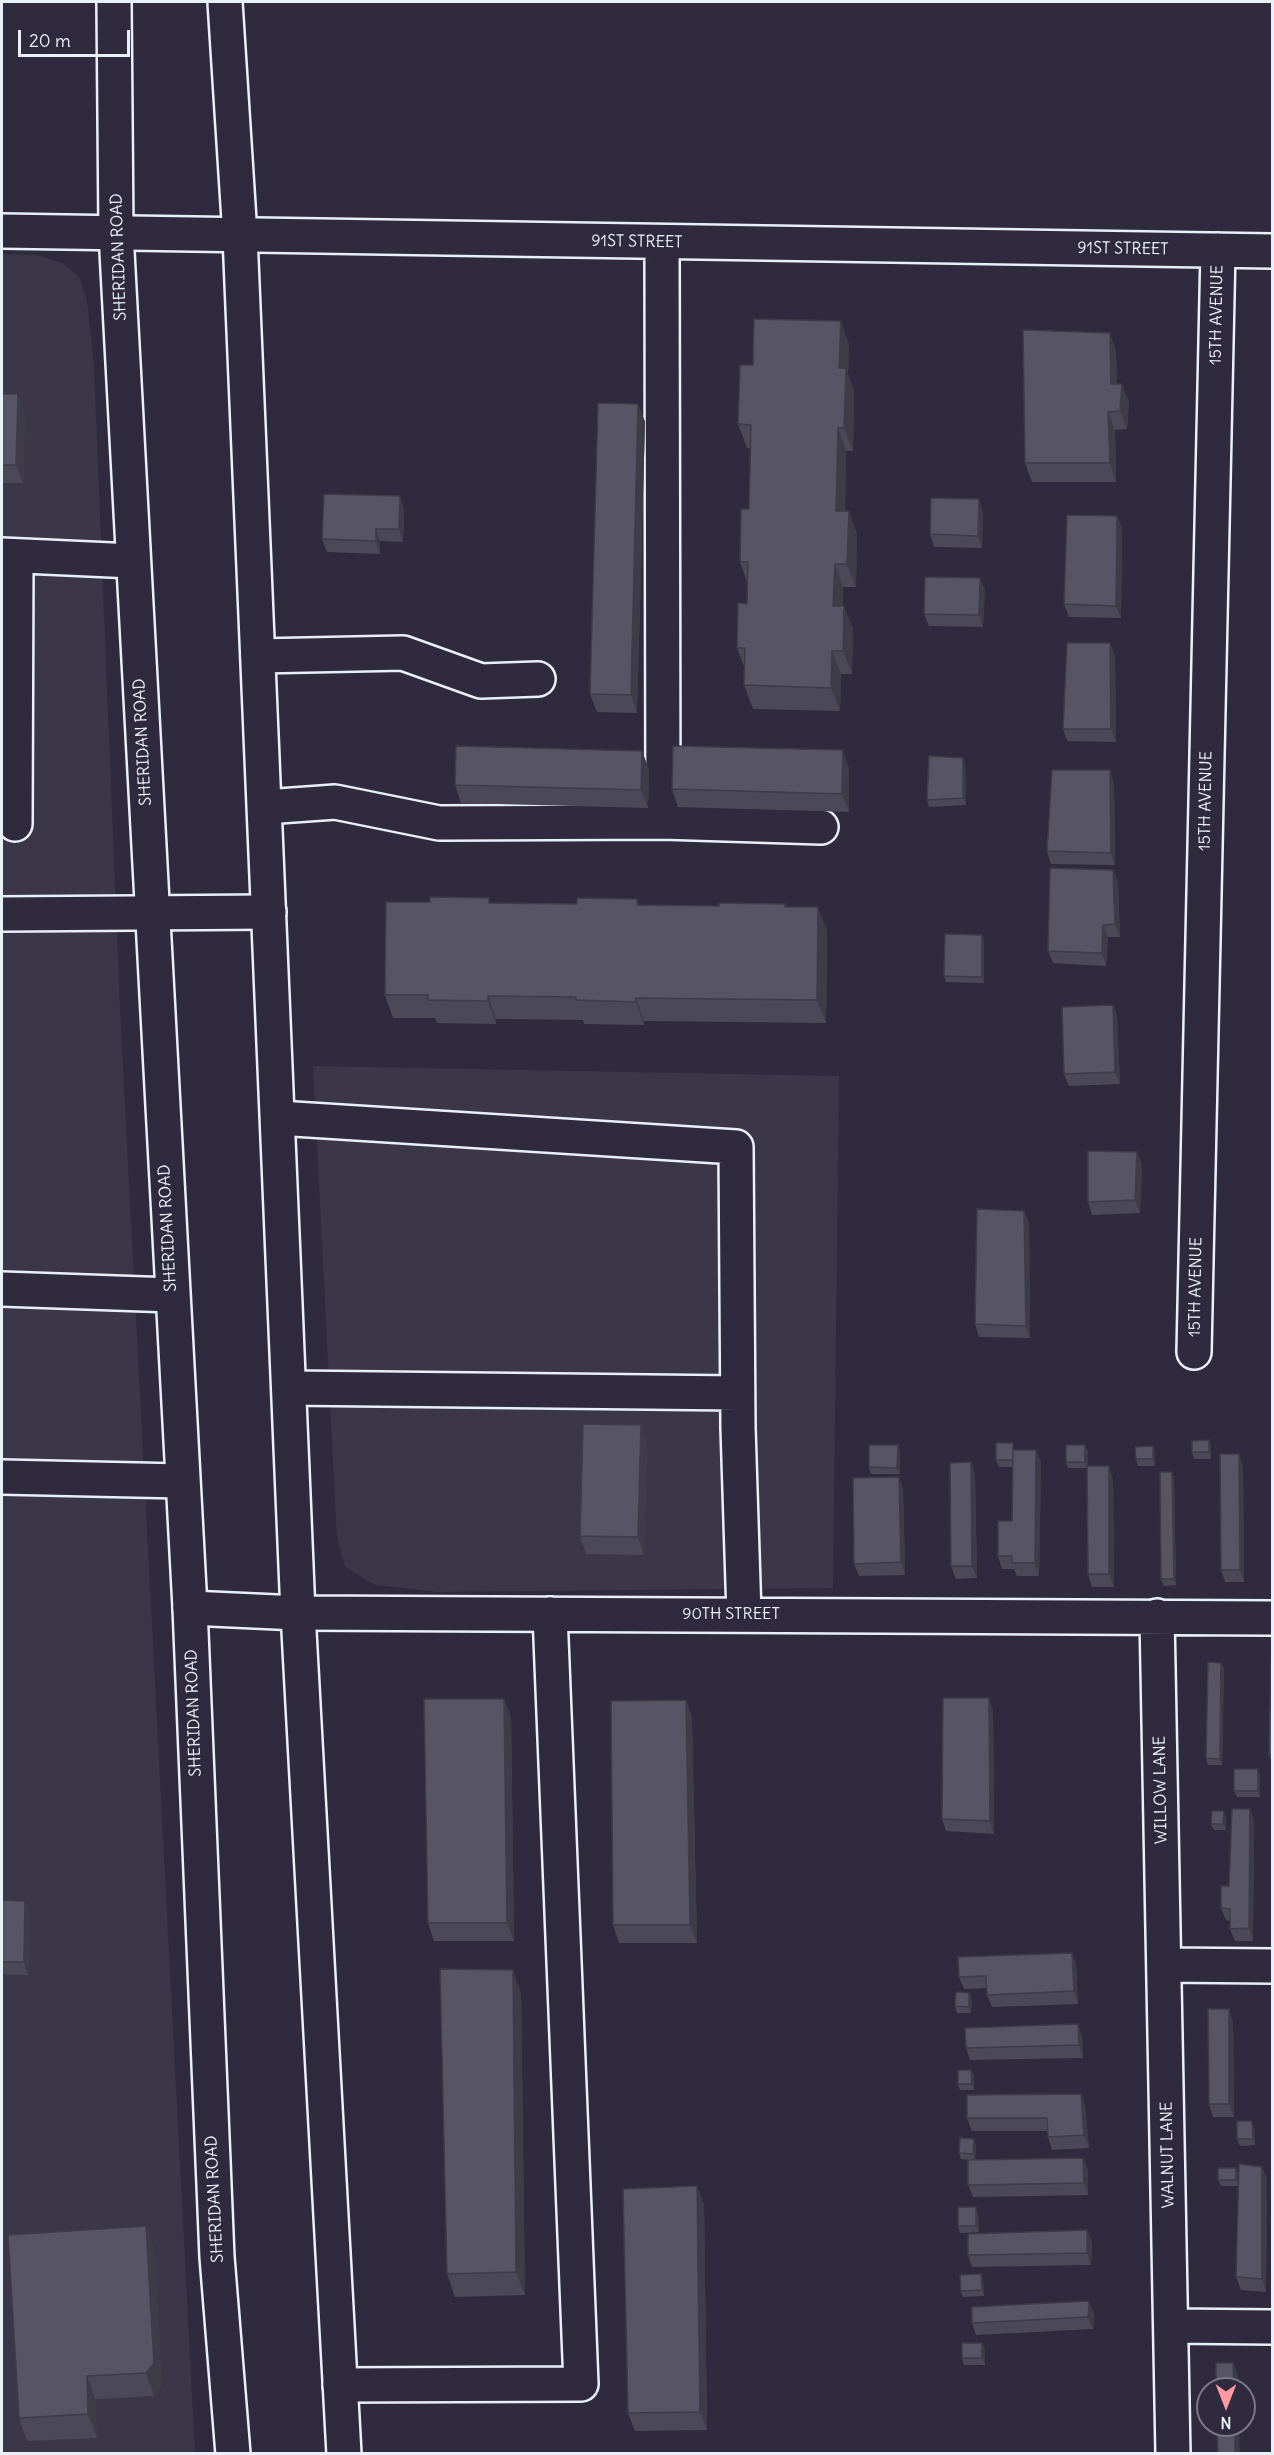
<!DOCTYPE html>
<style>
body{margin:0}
#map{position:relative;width:1274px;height:2455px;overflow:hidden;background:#2f2a3d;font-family:Delius,sans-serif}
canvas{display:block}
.frame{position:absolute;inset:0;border:3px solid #e8f1f8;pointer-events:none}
.north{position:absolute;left:1196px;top:2377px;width:60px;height:60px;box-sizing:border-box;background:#2f2a3d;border:2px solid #797a88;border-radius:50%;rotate:180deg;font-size:16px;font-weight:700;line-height:24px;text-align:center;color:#e8f1f8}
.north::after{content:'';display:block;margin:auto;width:21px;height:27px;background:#ff9aa2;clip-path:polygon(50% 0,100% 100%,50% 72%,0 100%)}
.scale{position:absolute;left:18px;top:30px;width:112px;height:27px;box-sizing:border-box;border:3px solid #e8f1f8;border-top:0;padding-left:8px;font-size:18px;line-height:21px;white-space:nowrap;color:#e8f1f8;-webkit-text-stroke:4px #2f2a3d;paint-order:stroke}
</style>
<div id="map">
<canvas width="1274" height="2455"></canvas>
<div class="frame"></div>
<div class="north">N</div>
<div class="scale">20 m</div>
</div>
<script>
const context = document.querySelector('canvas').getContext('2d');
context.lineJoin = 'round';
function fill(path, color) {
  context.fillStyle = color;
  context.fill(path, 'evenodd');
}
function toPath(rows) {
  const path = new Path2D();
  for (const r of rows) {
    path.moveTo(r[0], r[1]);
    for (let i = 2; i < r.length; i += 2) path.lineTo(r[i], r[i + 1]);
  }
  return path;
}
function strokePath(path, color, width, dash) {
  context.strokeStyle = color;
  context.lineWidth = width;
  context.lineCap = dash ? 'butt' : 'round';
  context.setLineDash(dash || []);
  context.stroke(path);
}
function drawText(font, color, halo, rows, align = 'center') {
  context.font = font + ' Delius,sans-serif';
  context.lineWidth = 4.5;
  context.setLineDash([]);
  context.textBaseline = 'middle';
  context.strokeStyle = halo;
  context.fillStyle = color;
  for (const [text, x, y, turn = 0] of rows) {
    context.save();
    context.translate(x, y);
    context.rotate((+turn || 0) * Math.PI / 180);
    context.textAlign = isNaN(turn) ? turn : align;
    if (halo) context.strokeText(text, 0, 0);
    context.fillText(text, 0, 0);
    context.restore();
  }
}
fill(toPath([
 [2,254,36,255,63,263,80,278,87,301,94,367,120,1011,195,2453,2,2454],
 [313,1066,839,1076,833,1588,438,1592,375,1585,345,1567,337,1538]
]), '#3b3749');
const minor = toPath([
 [2,231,1272,251],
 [662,242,663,822,821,827],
 [2,555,133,561],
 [258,656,403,653,481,681,538,679],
 [265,807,335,802,439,823,663,822],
 [15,824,16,556],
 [2,914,269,912],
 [278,1118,736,1147,738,1428,744,1615],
 [2,1289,172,1295],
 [1194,1352,1218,250],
 [289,1388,737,1393],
 [2,1477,181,1481],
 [190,1608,298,1613,1272,1618],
 [1157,1616,1173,2454],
 [1165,1965,1272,1966],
 [1171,2326,1272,2327],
 [340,2385,581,2384,550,1614]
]);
const major = toPath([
 [114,2,116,233,190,1608,217,2257,233,2454],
 [225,2,240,236,298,1613,344,2454]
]);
strokePath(minor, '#e8f1f8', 38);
strokePath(major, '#e8f1f8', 38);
strokePath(minor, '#2f2a3d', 33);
strokePath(major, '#2f2a3d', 33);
fill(toPath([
 [849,344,848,374,854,391,853,451,846,451,845,511,857,534,856,587,843,587,842,606,853,629,852,674,841,674,840,711,753,709,744,685,745,669,737,648,747,604,747,582,740,562,749,509,751,448,747,448,738,424,753,365],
 [1116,351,1117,384,1129,402,1127,429,1115,430,1116,482,1032,482,1025,463],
 [2,394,25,412,23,483,2,483],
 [638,404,645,422,637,713,597,712,590,694],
 [404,509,403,542,380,541,380,554,327,552,322,539],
 [983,512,982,548,934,547,930,534],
 [1117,516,1122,528,1121,618,1069,617,1064,604],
 [980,578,985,590,983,627,929,626,924,614],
 [1110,643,1115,656,1116,742,1067,741,1063,729],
 [642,751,649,770,648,808,461,803,455,785],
 [965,764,966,805,929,807,927,800],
 [849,768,849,812,678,807,672,789],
 [1114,783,1115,865,1051,864,1047,851],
 [1113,870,1118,883,1120,937,1108,937,1106,966,1053,963,1048,951],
 [637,899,639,905,786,907,827,930,826,1023,644,1021,644,1025,584,1024,583,1020,496,1019,496,1024,437,1023,435,1018,393,1018,385,995,491,903,577,904],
 [982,935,984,942,984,983,946,982,944,976],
 [1113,1005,1117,1017,1120,1084,1069,1086,1064,1074],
 [1142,1164,1140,1213,1092,1215,1088,1202],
 [1024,1211,1029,1223,1030,1338,979,1337,975,1324],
 [641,1425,647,1444,644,1555,586,1554,580,1536],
 [1209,1440,1211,1447,1211,1459,1194,1459,1192,1452],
 [1015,1450,1041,1462,1039,1576,1017,1576,1014,1569,1002,1569,998,1556,1012,1521,1013,1467,999,1467,996,1460],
 [1088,1451,1088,1466,1113,1479,1114,1587,1092,1587,1088,1574,1087,1468,1068,1468,1066,1462],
 [900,1452,900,1474,871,1474,869,1467],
 [1155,1452,1155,1466,1138,1466,1136,1459],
 [971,1462,975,1475,977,1578,956,1579,951,1566],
 [1243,1467,1244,1582,1225,1582,1221,1570],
 [899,1477,903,1489,905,1575,859,1576,854,1564],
 [1174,1478,1176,1585,1164,1586,1161,1579],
 [1272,1661,1272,1763,1269,1755],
 [1221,1663,1224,1669,1222,1765,1208,1765,1206,1758],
 [989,1698,993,1711,994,1834,946,1831,942,1819],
 [686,1700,692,1718,697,1943,619,1943,613,1925],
 [511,1717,514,1941,434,1941,428,1923],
 [1260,1775,1260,1797,1237,1797,1234,1791],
 [1226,1817,1226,1830,1214,1830,1211,1824],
 [1254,1821,1253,1941,1235,1941,1230,1929,1230,1921,1226,1920,1221,1908],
 [2,1900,25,1901,30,1913,28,1975,2,1974],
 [1072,1953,1076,1965,1078,2004,992,2007,987,1995,987,1988,964,1989,959,1977],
 [521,1993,525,2295,455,2297,447,2274],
 [972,1999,971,2013,957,2013,955,2006],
 [1233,2022,1234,2117,1213,2117,1209,2104],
 [1082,2036,1083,2058,970,2060,966,2048],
 [971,2070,974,2076,974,2090,960,2090,958,2084],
 [1081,2094,1085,2106,1089,2148,1052,2150,1048,2137,1048,2131,972,2131,967,2118],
 [1254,2127,1255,2145,1240,2146,1237,2139],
 [976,2145,975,2160,1083,2158,1088,2170,1088,2195,973,2197,968,2185,969,2160,961,2159,959,2153],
 [1262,2167,1267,2179,1266,2292,1241,2290,1236,2277,1238,2186,1221,2186,1218,2180,1239,2174],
 [704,2204,707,2430,635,2431,628,2413],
 [978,2213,979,2232,960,2233,958,2226],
 [146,2226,154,2249,162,2386,154,2396,95,2399,97,2438,27,2441,19,2418],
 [1087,2230,1092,2243,1091,2265,972,2267,968,2255],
 [981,2274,983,2280,984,2296,963,2297,961,2291],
 [1094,2314,1093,2329,976,2335,972,2323],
 [982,2343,985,2349,985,2365,964,2365,962,2358]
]), '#4b4957');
fill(toPath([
 [841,321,849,344,848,374,854,391,853,451,844,428,839,368],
 [1110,333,1116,351,1117,402,1111,384],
 [1122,384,1129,402,1127,429,1120,411],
 [18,394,25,412,23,483,16,465],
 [638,404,645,422,637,713,631,695],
 [1108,412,1115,430,1116,482,1110,463],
 [838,428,846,451,844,534,836,511],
 [400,496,404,509,403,542,399,529],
 [979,499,983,512,982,548,978,536],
 [849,511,857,534,856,587,847,564],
 [1117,516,1122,528,1121,618,1116,606],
 [376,529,380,541,380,554,376,541],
 [835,564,843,587,842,629,833,606],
 [980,578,985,590,983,627,979,615],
 [844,606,853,629,852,674,843,651],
 [1110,643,1115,656,1116,742,1111,729],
 [832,651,841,674,840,711,831,688],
 [843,750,849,768,849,812,842,794],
 [642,751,649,770,648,808,641,790],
 [963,758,965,764,966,805,963,798],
 [1110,770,1114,783,1115,865,1111,853],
 [1113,870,1118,883,1120,937,1115,924],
 [818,907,827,930,826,1023,817,1000],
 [1103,925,1108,937,1106,966,1102,953],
 [982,935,984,942,984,983,982,977],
 [488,996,496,1019,496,1024,488,1001],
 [636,998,644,1021,644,1025,636,1002],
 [1113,1005,1117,1017,1120,1084,1115,1072],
 [1137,1152,1142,1164,1140,1213,1135,1200],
 [1024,1211,1029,1223,1030,1338,1026,1326],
 [641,1425,647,1444,644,1555,638,1537],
 [1209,1440,1211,1447,1211,1459,1209,1452],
 [898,1445,900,1452,900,1474,897,1468],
 [1085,1445,1088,1451,1088,1468,1085,1462],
 [1153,1446,1155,1452,1155,1466,1153,1459],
 [1036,1450,1041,1462,1039,1576,1035,1563],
 [1239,1454,1243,1467,1244,1582,1240,1570],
 [971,1462,975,1475,977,1578,972,1566],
 [1109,1466,1113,1479,1114,1587,1109,1574],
 [1172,1472,1174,1478,1176,1585,1174,1579],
 [899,1477,903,1489,905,1575,901,1562],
 [1221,1663,1224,1669,1222,1765,1220,1759],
 [989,1698,993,1711,994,1834,990,1821],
 [504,1699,511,1717,514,1941,507,1923],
 [686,1700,692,1718,697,1943,690,1925],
 [1258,1769,1260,1775,1260,1797,1258,1791],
 [1250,1809,1254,1821,1253,1941,1249,1928],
 [1224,1811,1226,1817,1226,1830,1223,1824],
 [25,1901,30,1913,28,1975,24,1962],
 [1072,1953,1076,1965,1078,2004,1074,1991],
 [513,1970,521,1993,525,2295,516,2272],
 [969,1993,972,1999,971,2013,969,2007],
 [1229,2009,1233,2022,1234,2117,1229,2104],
 [1078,2024,1082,2036,1083,2058,1079,2045],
 [971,2070,974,2076,974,2090,972,2084],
 [1081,2094,1085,2106,1089,2148,1084,2135],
 [1252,2121,1254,2127,1255,2145,1253,2139],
 [974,2139,976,2145,975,2160,973,2154],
 [1083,2158,1088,2170,1088,2195,1084,2183],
 [1262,2167,1267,2179,1266,2292,1262,2279],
 [1236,2168,1239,2175,1239,2186,1236,2180],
 [697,2186,704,2204,707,2430,700,2412],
 [976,2207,978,2213,979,2232,976,2226],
 [146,2226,154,2249,162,2386,154,2396,146,2373],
 [1087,2230,1092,2243,1091,2265,1087,2253],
 [981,2274,983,2280,984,2296,982,2290],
 [1089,2301,1094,2314,1093,2329,1088,2317],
 [982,2343,985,2349,985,2365,982,2358],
 [1233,2363,1238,2375,1238,2389,1234,2389],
 [87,2376,95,2399,97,2438,88,2414],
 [1235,2425,1239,2425,1240,2454,1235,2454]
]), '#3d3c47');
const building = toPath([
 [754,319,841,321,839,368,846,368,844,428,838,428,836,511,849,511,847,564,835,564,833,606,844,606,843,651,832,651,831,688,744,685,745,648,737,648,738,603,747,604,748,562,740,562,741,509,749,509,751,425,738,424,740,365,753,365,754,319],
 [1023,330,1110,333,1111,384,1122,384,1120,411,1108,412,1110,463,1025,463,1023,330],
 [2,394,18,394,16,465,2,465,2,394],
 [598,403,638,404,631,695,590,694,598,403],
 [324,494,400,496,399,529,376,529,376,541,322,539,324,494],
 [931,498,979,499,978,536,930,534,931,498],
 [1067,515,1117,516,1116,606,1064,604,1067,515],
 [925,577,980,578,979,615,924,614,925,577],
 [1067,643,1110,643,1111,729,1063,729,1067,643],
 [456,746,642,751,641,790,455,785,456,746],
 [673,746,843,750,842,794,672,789,673,746],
 [929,756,963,758,963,798,927,800,929,756],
 [1052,770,1110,770,1111,853,1047,851,1052,770],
 [1050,868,1113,870,1115,924,1103,925,1102,953,1048,951,1050,868],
 [430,897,489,898,489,903,577,904,577,898,637,899,637,905,719,906,719,903,785,904,785,907,818,907,817,1000,636,998,636,1002,576,1000,576,997,488,996,488,1001,428,1000,428,995,385,995,386,902,430,902,430,897],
 [945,934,982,935,982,977,944,976,945,934],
 [1113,1005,1115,1072,1064,1074,1062,1007,1113,1005],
 [1088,1151,1137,1152,1135,1200,1088,1202,1088,1151],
 [977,1209,1024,1211,1026,1326,975,1324,977,1209],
 [583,1424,641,1425,638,1537,580,1536,583,1424],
 [1209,1440,1209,1452,1192,1452,1192,1441,1209,1440],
 [996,1443,1013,1443,1013,1460,996,1460,996,1443],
 [869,1445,898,1445,897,1468,869,1467,869,1445],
 [1066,1445,1085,1445,1085,1462,1066,1462,1066,1445],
 [1153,1446,1153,1459,1136,1459,1135,1447,1153,1446],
 [1013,1450,1036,1450,1035,1563,1012,1563,1012,1556,998,1556,998,1521,1012,1521,1013,1450],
 [1220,1454,1239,1454,1240,1570,1221,1570,1220,1454],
 [971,1462,972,1566,951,1566,950,1463,971,1462],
 [1087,1466,1109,1466,1109,1574,1088,1574,1087,1466],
 [1160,1472,1172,1472,1174,1579,1161,1579,1160,1472],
 [899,1477,901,1562,854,1564,853,1478,899,1477],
 [1271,1661,1272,1661,1272,1755,1269,1755,1271,1661],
 [1208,1662,1221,1663,1220,1759,1206,1758,1208,1662],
 [943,1698,989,1698,990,1821,942,1819,943,1698],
 [424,1699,504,1699,507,1923,428,1923,424,1699],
 [686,1700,690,1925,613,1925,611,1701,686,1700],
 [1234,1769,1258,1769,1258,1791,1234,1791,1234,1769],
 [1232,1809,1250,1809,1249,1928,1230,1929,1230,1909,1221,1908,1221,1886,1229,1886,1232,1809],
 [1212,1811,1224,1811,1223,1824,1211,1824,1212,1811],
 [2,1900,25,1901,24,1962,2,1962,2,1900],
 [1072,1953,1074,1991,987,1995,986,1976,959,1977,958,1957,1072,1953],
 [440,1969,513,1970,516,2272,447,2274,440,1969],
 [956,1992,969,1993,969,2007,955,2006,956,1992],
 [1208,2009,1229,2009,1229,2104,1209,2104,1208,2009],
 [1078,2024,1079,2045,966,2048,965,2028,1078,2024],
 [958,2070,971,2070,972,2084,958,2084,958,2070],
 [1081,2094,1084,2135,1048,2137,1047,2118,967,2118,967,2095,1081,2094],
 [1237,2121,1252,2121,1253,2139,1237,2139,1237,2121],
 [960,2138,974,2139,973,2154,959,2153,960,2138],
 [1083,2158,1084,2183,968,2185,968,2160,1083,2158],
 [1239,2164,1262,2167,1262,2279,1236,2277,1239,2164],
 [1218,2168,1236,2168,1236,2180,1218,2180,1218,2168],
 [697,2186,700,2412,628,2413,623,2189,697,2186],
 [958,2207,976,2207,976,2226,958,2226,958,2207],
 [146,2226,154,2363,146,2373,87,2376,88,2414,19,2418,8,2235,146,2226],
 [1087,2230,1087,2253,968,2255,968,2234,1087,2230],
 [981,2274,982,2290,961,2291,960,2275,981,2274],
 [1089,2301,1088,2317,972,2323,972,2307,1089,2301],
 [962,2343,982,2343,982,2358,962,2358,962,2343],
 [1216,2363,1233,2363,1234,2389,1216,2389,1216,2363],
 [1217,2425,1235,2425,1235,2454,1218,2454,1217,2425]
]);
fill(building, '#575565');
strokePath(building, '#3d3c47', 1.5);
drawText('16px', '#e8f1f8', '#2f2a3d', [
 ["91ST STREET",637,242,1],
 ["91ST STREET",1123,249,1],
 ["SHERIDAN ROAD",119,257,-92],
 ["15TH AVENUE",1217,315,-89],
 ["SHERIDAN ROAD",143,742,-93],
 ["15TH AVENUE",1206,801,-89],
 ["SHERIDAN ROAD",168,1228,-93],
 ["15TH AVENUE",1196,1287,-89],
 ["90TH STREET",731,1614],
 ["SHERIDAN ROAD",194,1713,-92],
 ["WILLOW LANE",1161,1790,-91],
 ["WALNUT LANE",1168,2155,-91],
 ["SHERIDAN ROAD",215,2199,-93]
]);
</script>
